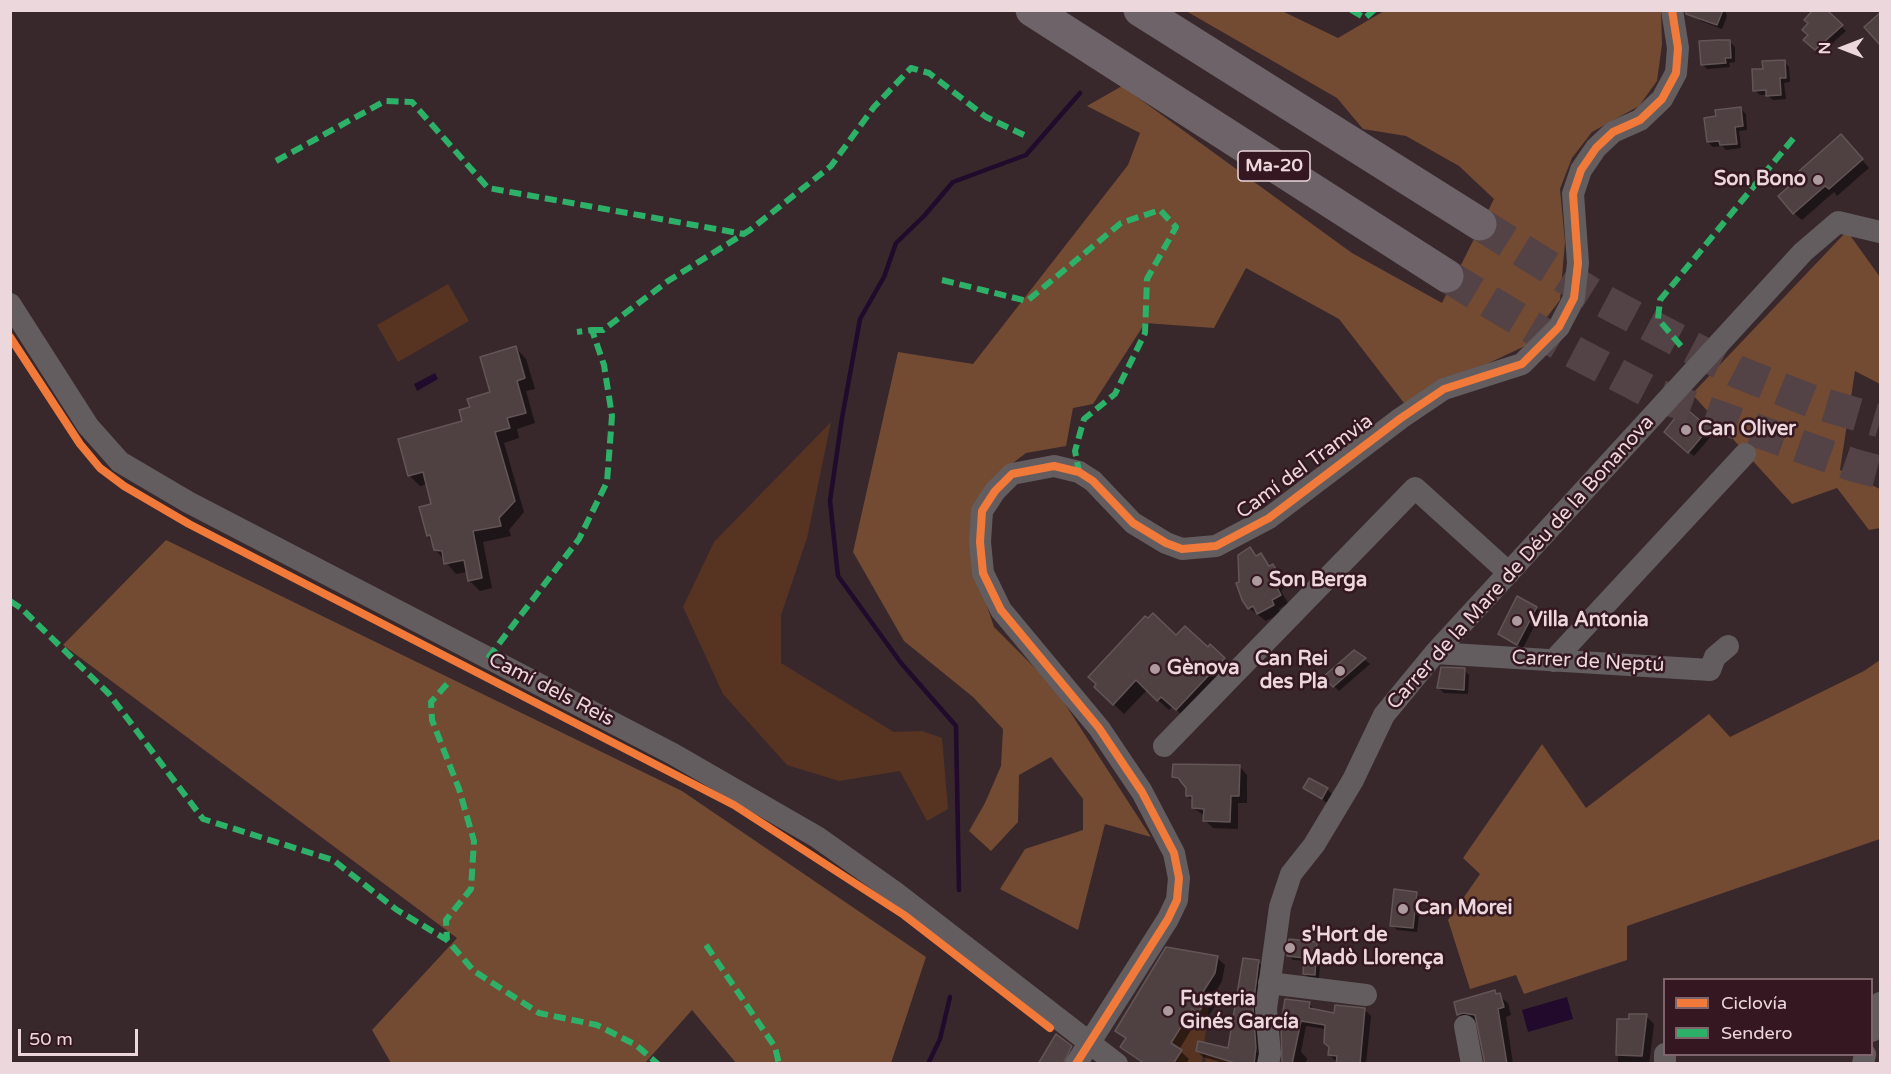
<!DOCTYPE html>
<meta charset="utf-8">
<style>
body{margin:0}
#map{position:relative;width:1891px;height:1074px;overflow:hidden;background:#38282c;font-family:"Varela Round",sans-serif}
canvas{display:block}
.frame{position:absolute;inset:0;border:12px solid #ecd7dc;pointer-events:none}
.legend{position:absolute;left:1663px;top:978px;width:210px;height:78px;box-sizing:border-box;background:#341720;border:2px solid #7e646b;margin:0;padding:8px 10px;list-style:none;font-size:18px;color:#ecd7dc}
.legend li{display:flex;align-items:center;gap:12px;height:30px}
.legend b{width:30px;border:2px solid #7e646b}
.north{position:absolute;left:1813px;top:18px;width:60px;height:60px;-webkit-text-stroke:4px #341720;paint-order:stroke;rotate:270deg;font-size:16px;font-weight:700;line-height:24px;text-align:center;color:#ecd7dc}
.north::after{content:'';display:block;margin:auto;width:21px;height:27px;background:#ecd7dc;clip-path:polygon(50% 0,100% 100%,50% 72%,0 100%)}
.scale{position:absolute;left:18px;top:1029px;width:120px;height:27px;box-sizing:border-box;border:3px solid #ecd7dc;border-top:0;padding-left:8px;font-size:18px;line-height:21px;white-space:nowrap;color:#ecd7dc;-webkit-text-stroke:4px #341720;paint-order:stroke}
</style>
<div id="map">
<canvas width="1891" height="1074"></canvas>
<div class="frame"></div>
<ul class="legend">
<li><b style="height:8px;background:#f17a3a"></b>Ciclovía</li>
<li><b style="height:8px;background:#2db169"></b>Sendero</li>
</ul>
<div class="north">N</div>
<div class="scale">50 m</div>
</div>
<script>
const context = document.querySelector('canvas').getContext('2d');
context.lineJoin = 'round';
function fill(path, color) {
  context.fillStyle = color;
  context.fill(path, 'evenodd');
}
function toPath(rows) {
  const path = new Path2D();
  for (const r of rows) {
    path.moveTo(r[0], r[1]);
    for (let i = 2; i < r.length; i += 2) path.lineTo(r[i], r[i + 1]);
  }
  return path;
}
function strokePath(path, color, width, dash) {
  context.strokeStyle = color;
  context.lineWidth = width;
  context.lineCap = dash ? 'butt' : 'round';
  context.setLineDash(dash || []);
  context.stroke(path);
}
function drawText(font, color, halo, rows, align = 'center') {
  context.font = font + ' "Varela Round",sans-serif';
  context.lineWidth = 5;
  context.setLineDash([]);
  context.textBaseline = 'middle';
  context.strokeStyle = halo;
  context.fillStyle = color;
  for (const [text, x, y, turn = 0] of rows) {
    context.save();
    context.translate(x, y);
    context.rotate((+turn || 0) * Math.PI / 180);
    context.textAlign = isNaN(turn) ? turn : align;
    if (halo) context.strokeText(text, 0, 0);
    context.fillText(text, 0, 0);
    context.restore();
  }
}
fill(toPath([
 [448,284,469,321,398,362,377,325],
 [831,422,807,538,781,615,781,663,894,732,922,731,942,738,948,809,927,821,900,771,839,781,787,765,723,694,683,607,714,542],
 [1210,994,1202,1063,1173,1063,1182,1050,1171,1044,1192,1009,1199,1012],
 [1206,1054,1234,1062,1233,1063,1205,1064]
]), '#563421');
fill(toPath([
 [1186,11,1282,11,1338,38,1384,11,1661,11,1662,44,1657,81,1639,106,1592,132,1572,158,1560,189,1565,242,1560,300,1525,346,1404,403,1339,319,1246,268,1214,328,1145,323,1093,404,1073,408,1066,446,1026,453,992,479,978,579,994,627,1054,687,1151,837,1105,824,1078,930,1000,889,1025,849,1083,830,1083,799,1051,757,1019,775,1018,822,991,851,969,831,985,803,1001,766,1003,729,973,697,904,641,853,552,898,352,973,364,1128,165,1140,133,1087,106,1122,86,1352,253,1442,303,1494,199,1459,166,1406,136,1363,129,1337,98],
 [1847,231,1880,277,1880,384,1855,371,1840,470,1880,489,1880,528,1869,530,1837,488,1792,504,1692,394],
 [166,540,682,791,926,957,891,1063,736,1063,692,1010,645,1063,391,1063,372,1030,457,938,63,645],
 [1880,660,1880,839,1627,926,1627,960,1524,994,1516,975,1470,989,1448,920,1480,874,1463,858,1542,744,1586,808,1709,714,1730,737,1864,671]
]), '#734a32');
fill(toPath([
 [435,373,438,379,417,391,414,384],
 [1567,997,1573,1019,1528,1032,1522,1010]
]), '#210a2b');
fill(toPath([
 [1698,10,1725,10,1727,16,1722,29,1701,21,1696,16],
 [1824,10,1846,31,1820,54,1805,40],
 [1730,42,1735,47,1735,62,1729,63,1730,67,1707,69,1702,64],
 [1784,62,1789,67,1790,82,1784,83,1786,99,1773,100,1767,95,1760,95,1755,90,1764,70],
 [1741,109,1746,114,1747,130,1739,131,1741,148,1726,150,1722,146,1713,147,1708,142],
 [1848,144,1869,168,1837,196,1834,192,1802,220,1794,213],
 [516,348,526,359,535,389,526,391,535,423,517,429,519,438,504,443,524,512,509,530,511,536,483,542,492,588,480,591,469,580,467,572,456,574,435,549,428,536,433,505,428,484,420,486,409,475,464,422,472,408,492,393],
 [1708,429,1713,434,1694,456,1671,437],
 [1250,549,1272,566,1287,585,1281,591,1288,603,1279,609,1281,613,1266,621,1249,608,1240,583],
 [1536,608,1541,613,1523,648,1499,634],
 [1176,637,1208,649,1210,646,1234,669,1187,720,1173,706,1169,710,1147,690,1124,714,1096,687],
 [1354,652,1370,664,1339,691,1325,677],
 [1464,670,1469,675,1468,694,1444,693,1439,688],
 [1240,767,1247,775,1247,803,1238,803,1238,829,1213,828,1205,820,1205,816,1193,808,1194,802,1187,796,1187,787,1174,777],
 [1305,788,1327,789,1332,794,1327,803],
 [1416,894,1421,899,1417,932,1397,930,1392,925],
 [1316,944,1321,949,1319,979,1309,978,1304,973,1305,961,1293,960,1289,955],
 [1217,958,1225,965,1222,981,1211,1000,1216,1005,1206,1019,1200,1015,1179,1050,1189,1059,1186,1064,1144,1064,1130,1054,1122,1047,1127,1040,1116,1031],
 [1258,962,1264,968,1260,1064,1227,1064,1203,1057,1197,1051,1229,1050],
 [1494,992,1508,1003,1511,1015,1506,1017,1513,1064,1485,1064,1479,1022,1467,1023,1458,1014],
 [1309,1003,1315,1011,1335,1015,1365,1010,1371,1016,1366,1064,1338,1064,1330,1055,1326,1029,1306,1026,1301,1052,1307,1058,1306,1064,1283,1064,1285,1053],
 [1646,1016,1654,1024,1649,1064,1618,1064,1619,1020,1630,1021]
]), '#0007');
strokePath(toPath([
 [959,890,956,726,901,663,838,576,830,501,842,418,860,319,884,277,896,243,924,216,953,182,1026,155,1080,93],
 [928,1064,940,1039,950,997]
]), '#210a2b', 4.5);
const building = toPath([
 [1686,10,1723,10,1717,25,1686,14,1686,10],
 [1813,10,1827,10,1843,25,1815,50,1803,40,1808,35,1802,30,1808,23,1804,20,1813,10],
 [1881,12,1881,46,1864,27,1881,12],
 [1718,40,1730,40,1731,58,1725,58,1726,63,1701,65,1699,41,1718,40],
 [1785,60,1786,78,1780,78,1781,95,1766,96,1766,90,1753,91,1752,69,1763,69,1762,61,1785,60],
 [1741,107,1743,126,1735,127,1737,144,1720,145,1719,141,1707,142,1704,118,1716,116,1715,110,1741,107],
 [1841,134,1863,159,1829,189,1825,186,1793,214,1778,196,1803,174,1799,171,1841,134],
 [516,346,525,378,517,381,526,413,507,418,510,428,495,432,515,501,499,518,501,526,473,531,482,578,468,581,464,560,444,564,442,551,434,550,430,535,427,536,419,507,431,504,423,472,408,476,398,439,462,421,459,410,470,407,467,399,490,392,480,357,516,346],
 [1684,407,1709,428,1688,453,1664,432,1684,407],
 [1250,547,1256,556,1261,553,1269,566,1273,564,1280,577,1274,582,1281,595,1272,600,1274,605,1257,614,1253,606,1248,609,1242,600,1236,583,1239,582,1238,555,1250,547],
 [1517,596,1537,607,1517,645,1498,634,1517,596],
 [1153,613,1176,635,1185,626,1208,647,1210,644,1225,658,1176,710,1161,697,1157,701,1136,680,1113,705,1094,687,1096,684,1088,677,1145,616,1148,618,1153,613],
 [1354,650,1366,658,1333,687,1323,677,1354,650],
 [1441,667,1465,668,1464,690,1437,688,1441,667],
 [1173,764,1240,765,1239,796,1231,796,1230,822,1203,821,1204,809,1192,808,1192,796,1186,796,1186,788,1178,778,1172,777,1173,764],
 [1309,778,1328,788,1322,799,1303,788,1309,778],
 [1394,889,1417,892,1413,928,1390,926,1394,889],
 [1289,939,1317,942,1315,975,1303,974,1304,958,1287,956,1289,939],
 [1166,947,1218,956,1215,973,1203,992,1209,996,1198,1013,1192,1009,1171,1043,1182,1050,1173,1064,1145,1064,1120,1047,1126,1038,1115,1031,1166,947],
 [1243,958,1259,960,1253,1007,1256,1048,1254,1064,1238,1064,1196,1051,1198,1041,1228,1048,1243,958],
 [1495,990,1496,994,1500,993,1504,1007,1498,1009,1507,1064,1485,1064,1475,1015,1463,1013,1457,1015,1454,1002,1495,990],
 [1285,999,1310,1002,1309,1008,1334,1013,1335,1005,1365,1008,1360,1064,1336,1064,1337,1056,1328,1055,1329,1047,1324,1043,1325,1025,1301,1021,1292,1064,1282,1064,1281,1023,1285,999],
 [1629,1014,1647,1014,1642,1056,1616,1055,1617,1019,1629,1019,1629,1014],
 [1056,1034,1072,1046,1063,1064,1038,1064,1056,1034]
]);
fill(building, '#4f4142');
strokePath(building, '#635556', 1.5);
strokePath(toPath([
 [1480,224,1600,299,1738,372,1811,401,1880,421],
 [1447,276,1568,349,1654,394,1853,465,1880,472]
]), '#534246', 33, [33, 16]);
strokePath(toPath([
 [10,304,88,426,120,462,188,502,673,754,817,837,896,893,1117,1064],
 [1435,653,1710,670,1715,657,1728,646],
 [1553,661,1745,454],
 [1164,746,1415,488,1509,573],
 [1269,983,1366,995],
 [1465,1026,1472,1064],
 [1872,1031,1880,1003],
 [1076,1064,1168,919,1177,900,1179,878,1174,853,1142,792,1099,728,1001,610,983,573,980,542,982,511,995,491,1012,474,1054,466,1079,472,1093,481,1133,523,1166,543,1182,549,1216,546,1269,518,1401,418,1444,389,1522,364,1559,327,1574,298,1578,263,1573,194,1581,170,1596,148,1613,132,1640,120,1662,99,1676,73,1678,48,1672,10],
 [1268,1064,1270,1054,1266,1009,1280,907,1291,874,1314,845,1353,780,1384,715,1435,653,1803,252,1838,222,1880,232],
 [1665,1064,1665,1054],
 [1863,1064,1865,1054]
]), '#635d60', 22);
strokePath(toPath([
 [1032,10,1447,276],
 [1140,10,1480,224]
]), '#6d6368', 33);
strokePath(toPath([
 [1351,10,1365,18,1374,10],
 [276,161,385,101,412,102,488,188,744,234],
 [942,280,1027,301,1121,223,1160,210,1176,227,1147,279,1145,333,1115,394,1084,419,1075,451,1079,472],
 [592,330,603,330,668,281,750,230,831,166,874,107,911,68,929,73,986,117,1024,135],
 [1681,346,1658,319,1660,300,1797,134],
 [10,601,21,608,109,694,203,819,333,860,397,910,447,940,474,971,539,1013,597,1025,636,1045,658,1064],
 [488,658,579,539,607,482,612,416,604,365,592,330,577,332],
 [447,684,431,702,432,720,459,789,474,841,471,889,446,920,447,940],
 [706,945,775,1047,779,1064]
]), '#2db169', 6, [12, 6]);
strokePath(toPath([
 [10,337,80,444,100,468,124,486,189,524,734,805,904,915,1050,1028],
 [1076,1064,1168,919,1177,900,1179,878,1174,853,1142,792,1099,728,1001,610,983,573,980,542,982,511,995,491,1012,474,1054,466,1079,472,1093,481,1133,523,1166,543,1182,549,1216,546,1269,518,1401,418,1444,389,1522,364,1559,327,1574,298,1578,263,1573,194,1581,170,1596,148,1613,132,1640,120,1662,99,1676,73,1678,48,1672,10]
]), '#f17a3a', 8);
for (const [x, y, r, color] of [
 [1818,180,6,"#ad9a9e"],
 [1686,430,6,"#ad9a9e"],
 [1257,581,6,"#ad9a9e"],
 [1517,621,6,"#ad9a9e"],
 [1155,669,6,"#ad9a9e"],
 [1340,671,6,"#ad9a9e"],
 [1403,909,6,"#ad9a9e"],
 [1290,948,6,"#ad9a9e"],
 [1168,1011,6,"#ad9a9e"]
]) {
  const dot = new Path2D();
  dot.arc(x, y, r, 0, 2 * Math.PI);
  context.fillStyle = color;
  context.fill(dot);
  strokePath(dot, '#341720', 2);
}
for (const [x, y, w] of [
 [1274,166,72]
]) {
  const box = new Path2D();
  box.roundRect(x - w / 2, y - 15, w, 30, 4.5);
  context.fillStyle = '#341720';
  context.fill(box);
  strokePath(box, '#ecd7dc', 1.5);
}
drawText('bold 18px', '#ecd7dc', null, [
 ["Ma-20",1274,166]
]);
drawText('bold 20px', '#ecd7dc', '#341720', [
 ["Son Bono",1806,180,"right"],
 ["Can Oliver",1698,430],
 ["Son Berga",1269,581],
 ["Villa Antonia",1529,621],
 ["Can Rei",1328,660,"right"],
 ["des Pla",1328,683,"right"],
 ["Gènova",1167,669],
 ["Can Morei",1415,909],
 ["s'Hort de",1302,936],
 ["Madò Llorença",1302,959],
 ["Fusteria",1180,1000],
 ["Ginés García",1180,1023]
], 'left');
drawText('20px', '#ecd7dc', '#341720', [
 ["Camí del Tramvia",1305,467,-36],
 ["Carrer de la Mare de Déu de la Bonanova",1521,563,-48],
 ["Carrer de Neptú",1588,662,3],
 ["Camí dels Reis",551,690,27]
]);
</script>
